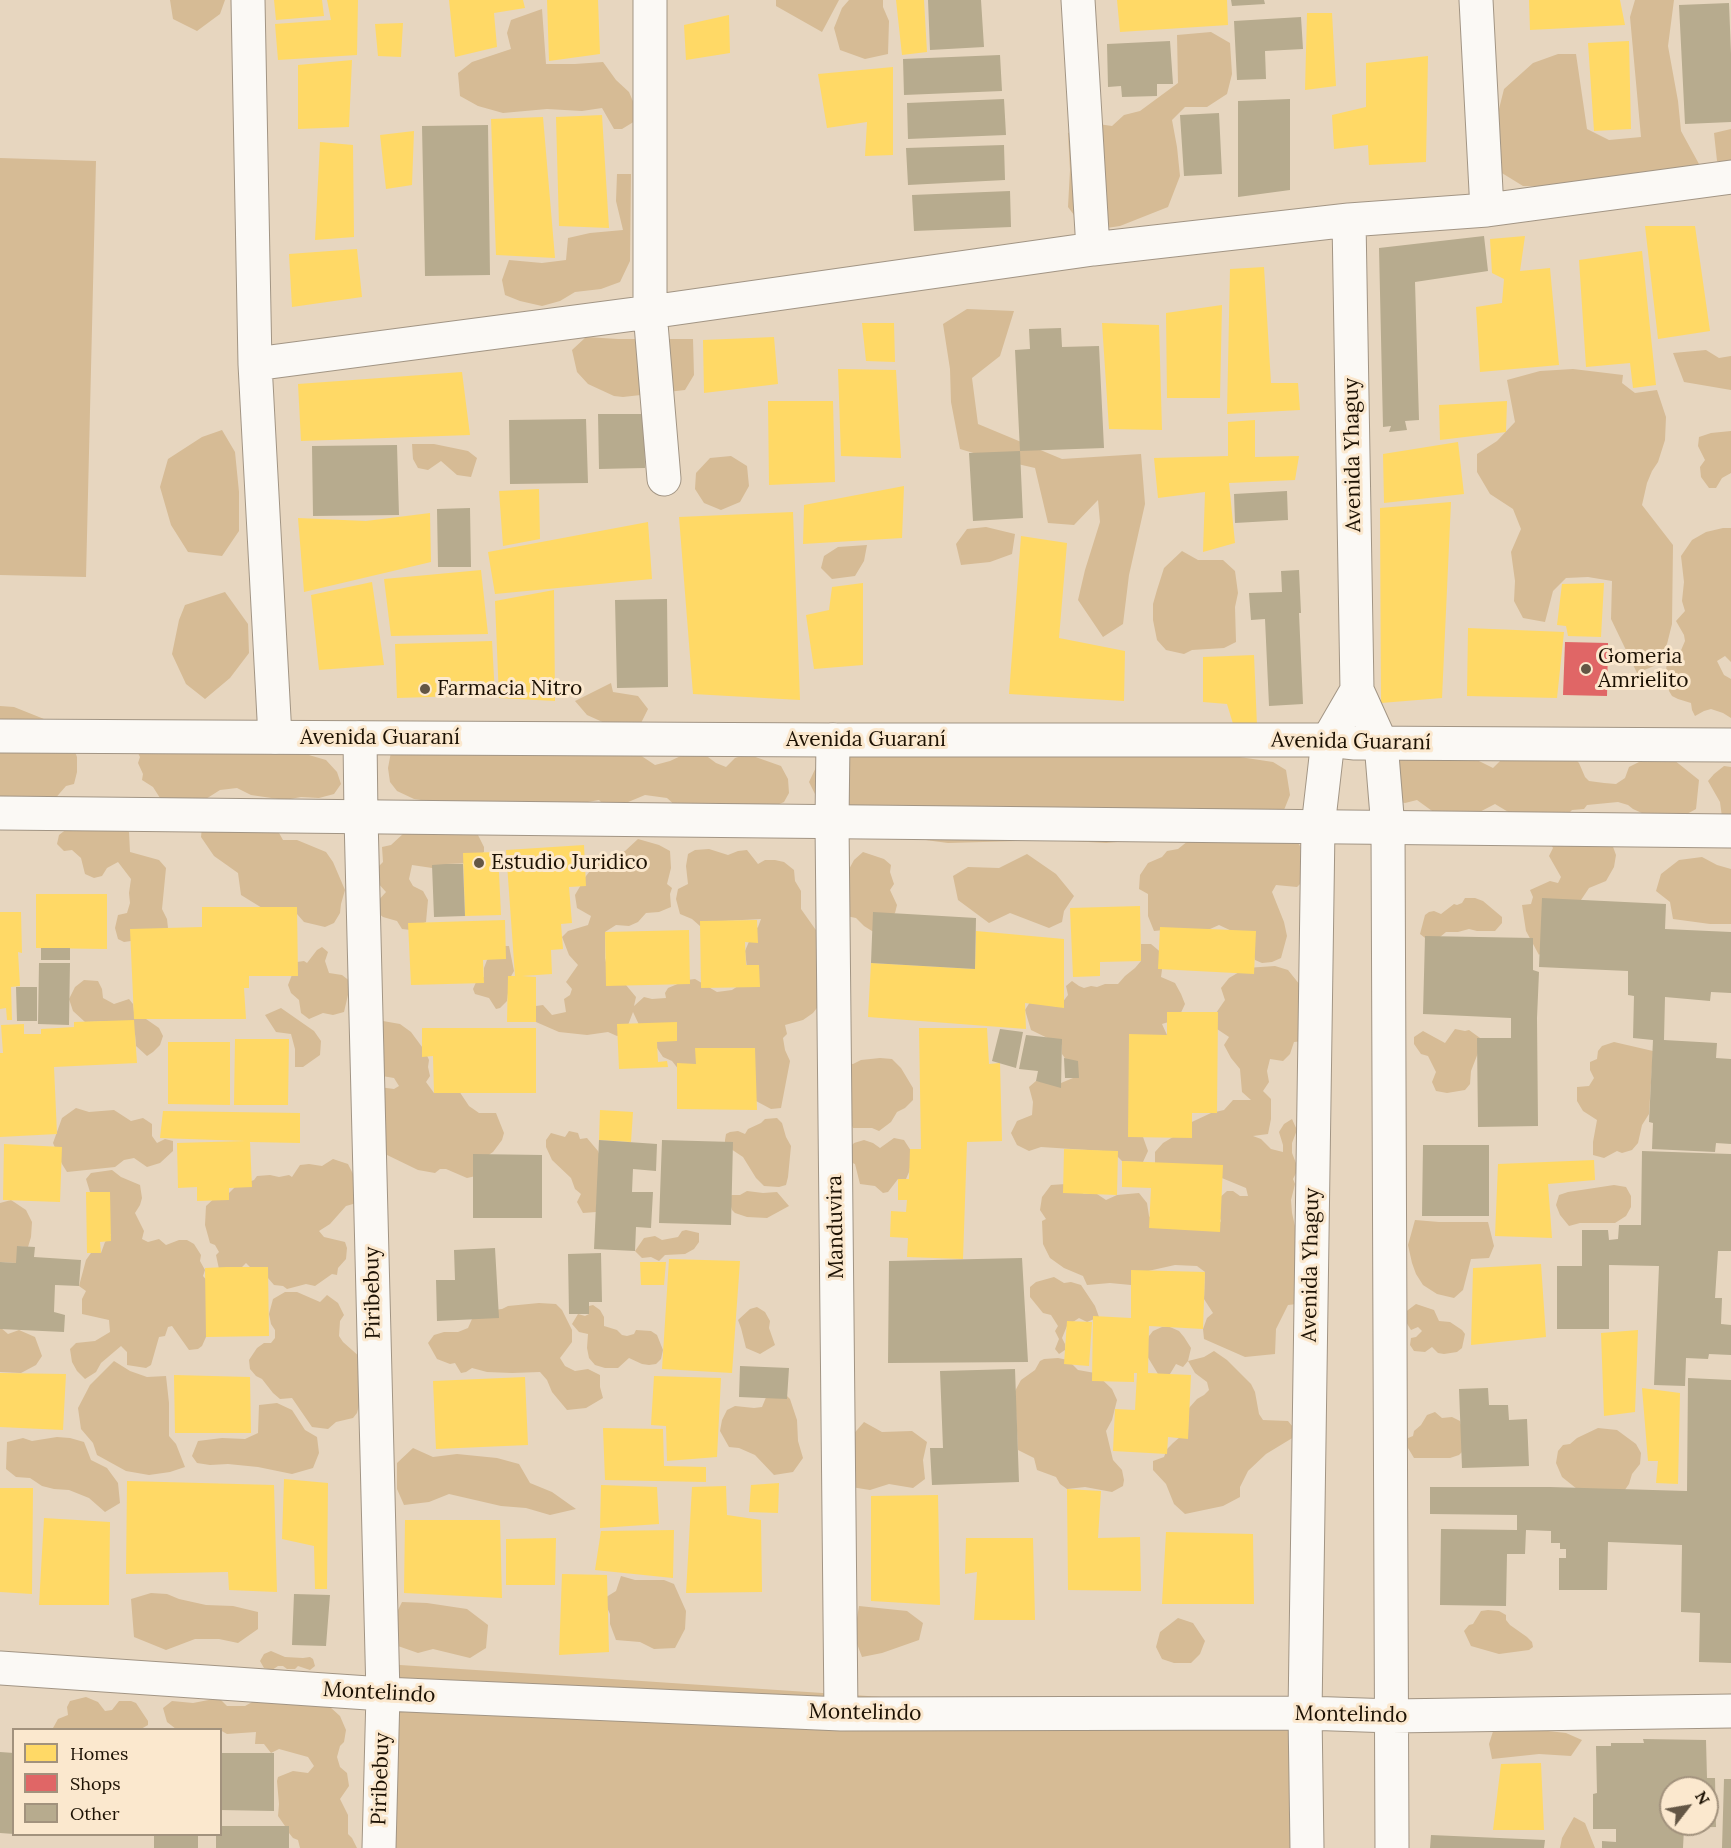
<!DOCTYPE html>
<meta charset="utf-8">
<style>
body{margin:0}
#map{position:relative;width:1731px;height:1848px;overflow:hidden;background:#e7d6bf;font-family:Lora,serif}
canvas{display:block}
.legend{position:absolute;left:12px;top:1728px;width:210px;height:108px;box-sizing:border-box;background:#fbe8ce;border:2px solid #a2927d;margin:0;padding:8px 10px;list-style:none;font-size:18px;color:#1c1103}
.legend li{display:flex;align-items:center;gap:12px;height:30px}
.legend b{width:30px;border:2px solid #a2927d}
.north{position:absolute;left:1659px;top:1776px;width:60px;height:60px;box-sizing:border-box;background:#fbe8ce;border:2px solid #a2927d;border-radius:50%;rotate:59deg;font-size:16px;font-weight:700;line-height:24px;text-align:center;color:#1c1103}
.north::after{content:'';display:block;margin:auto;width:21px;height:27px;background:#635645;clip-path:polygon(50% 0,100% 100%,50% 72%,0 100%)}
</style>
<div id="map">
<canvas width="1731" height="1848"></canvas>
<ul class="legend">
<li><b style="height:16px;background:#ffd966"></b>Homes</li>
<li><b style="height:16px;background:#e06666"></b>Shops</li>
<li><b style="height:16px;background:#b7ab8e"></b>Other</li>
</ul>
<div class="north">N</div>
</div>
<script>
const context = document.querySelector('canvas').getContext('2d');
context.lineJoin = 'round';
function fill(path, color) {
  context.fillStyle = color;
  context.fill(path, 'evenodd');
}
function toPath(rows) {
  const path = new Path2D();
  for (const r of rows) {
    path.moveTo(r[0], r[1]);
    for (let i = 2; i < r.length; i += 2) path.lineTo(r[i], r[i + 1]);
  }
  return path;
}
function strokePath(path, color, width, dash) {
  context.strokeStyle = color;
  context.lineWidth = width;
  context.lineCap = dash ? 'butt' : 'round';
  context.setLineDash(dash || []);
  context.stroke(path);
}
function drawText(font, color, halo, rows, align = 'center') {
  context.font = font + ' Lora,serif';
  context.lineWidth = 6;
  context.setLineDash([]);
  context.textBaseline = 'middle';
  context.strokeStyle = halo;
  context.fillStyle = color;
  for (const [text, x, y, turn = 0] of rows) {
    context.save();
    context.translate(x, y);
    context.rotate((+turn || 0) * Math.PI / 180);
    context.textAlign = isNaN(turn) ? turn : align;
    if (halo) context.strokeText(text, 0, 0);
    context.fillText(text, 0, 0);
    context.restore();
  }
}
fill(toPath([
 [170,0,225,0,220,14,197,31,173,19],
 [776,0,839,0,822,32,776,6],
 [849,0,883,0,883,7,889,21,888,54,865,59,840,50,834,28,842,8],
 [1635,0,1674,0,1668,46,1678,101,1681,131,1699,164,1567,187,1523,186,1497,170,1495,125,1504,89,1533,63,1558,54,1576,54,1587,129,1609,140,1641,137,1630,17],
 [542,9,546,64,575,64,603,62,616,80,629,92,640,118,622,129,614,129,602,108,582,111,547,109,503,113,478,106,460,96,458,73,472,62,511,49,507,33,511,20],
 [1211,32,1230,43,1232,74,1227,94,1207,107,1185,107,1172,120,1177,147,1180,176,1168,207,1120,226,1086,231,1068,207,1070,170,1068,133,1091,123,1112,126,1124,115,1140,111,1178,83,1177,35],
 [1731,129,1731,165,1717,161,1714,133],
 [0,158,96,161,86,577,0,575],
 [617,174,631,174,630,261,620,282,601,289,575,292,560,301,542,306,520,301,505,295,502,280,509,260,542,263,566,260,568,238,590,233,623,230,616,201],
 [967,309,1014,311,1000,356,972,378,978,424,1062,459,1141,454,1145,504,1129,575,1123,624,1103,637,1078,600,1085,570,1100,522,1098,500,1074,525,1048,523,1035,468,987,457,960,449,951,402,950,369,943,324],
 [586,337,618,339,693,339,694,375,685,390,623,397,614,396,588,384,577,372,572,350],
 [1706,350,1719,358,1731,356,1731,390,1684,382,1673,353],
 [1573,369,1623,375,1622,383,1635,393,1657,390,1666,417,1665,440,1658,462,1652,471,1647,483,1642,505,1673,545,1672,624,1667,644,1654,666,1637,673,1611,619,1612,581,1588,577,1566,578,1553,591,1545,622,1523,618,1514,601,1515,581,1511,552,1521,529,1513,509,1490,494,1477,472,1477,454,1497,441,1515,422,1507,380,1540,371],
 [222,430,235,452,239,492,239,531,222,556,188,552,171,525,160,487,168,459,202,437],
 [1731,431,1731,473,1722,478,1716,488,1709,488,1701,477,1700,467,1705,460,1698,446,1699,437,1711,433],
 [412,444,434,444,468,451,477,458,471,477,457,475,441,461,428,470,418,468,413,459],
 [731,456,747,466,749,486,740,502,721,510,704,503,695,489,696,473,710,458],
 [986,527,1015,534,1012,554,990,562,961,565,956,544,967,529],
 [1723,528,1731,528,1731,662,1725,656,1717,661,1724,675,1731,679,1731,718,1723,713,1711,709,1704,711,1695,716,1692,710,1691,703,1678,699,1672,696,1669,691,1666,671,1667,661,1679,655,1685,641,1684,635,1676,621,1685,611,1682,601,1684,582,1681,556,1692,540,1706,532],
 [867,545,864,561,855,576,832,579,821,568,824,556,838,547],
 [1182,551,1198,560,1223,560,1235,571,1238,593,1235,607,1236,642,1224,648,1192,650,1184,654,1166,650,1157,640,1153,620,1153,604,1157,590,1164,568],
 [225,592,248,624,249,653,230,678,205,699,186,684,172,654,179,620,185,605],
 [611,683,613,692,638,696,648,709,641,723,607,724,587,715,575,701],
 [0,706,14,707,49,721,67,731,77,757,77,772,74,784,66,786,53,801,0,809],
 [841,738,1233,756,1273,762,1286,770,1290,795,1282,815,1174,837,1106,843,1053,840,948,843,903,837,817,798,809,782,819,761],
 [1390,740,1477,760,1493,768,1506,755,1562,745,1579,763,1585,777,1589,781,1604,783,1616,784,1625,778,1629,767,1645,759,1674,760,1699,780,1696,809,1676,820,1655,819,1633,809,1628,805,1618,802,1587,805,1584,809,1572,810,1562,820,1520,819,1495,804,1468,818,1439,816,1417,800,1405,803,1390,800],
 [136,749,302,753,326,760,337,772,341,784,334,794,319,798,301,797,285,800,251,795,237,788,220,790,198,804,177,801,160,798,153,787,142,780,143,774,138,763,140,757],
 [631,749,655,765,670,761,685,754,696,752,708,757,716,763,726,767,735,758,747,754,781,766,788,779,789,793,784,802,766,810,725,803,716,810,678,808,667,798,645,795,609,810,599,800,588,802,573,808,544,812,532,802,517,805,435,802,414,799,397,791,390,782,388,768,391,752],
 [1724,766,1731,767,1731,831,1722,817,1720,802,1708,781,1714,774],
 [266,810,283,840,297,840,326,852,333,862,345,890,341,904,340,913,334,923,325,927,304,922,297,914,267,911,241,895,238,873,214,856,201,837,202,827],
 [115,824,129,832,130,852,159,860,166,868,162,909,167,919,168,928,159,937,124,942,118,939,115,928,118,915,127,913,130,903,129,893,131,879,118,862,107,868,102,876,94,878,85,874,81,858,72,850,64,851,57,844,59,835,72,825],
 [468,830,478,835,484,847,484,852,478,856,473,863,446,864,439,869,412,865,409,879,413,886,423,891,428,900,426,922,411,930,402,929,397,921,383,917,378,913,376,903,386,892,376,881,377,868,383,862,382,847,391,845,404,833],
 [1294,837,1300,846,1301,876,1300,884,1297,887,1276,885,1272,892,1284,922,1287,936,1281,958,1272,962,1262,963,1255,960,1249,939,1219,925,1210,929,1191,931,1183,928,1154,931,1148,916,1148,894,1139,889,1140,875,1148,863,1162,857,1167,851,1178,849,1188,841],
 [1548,838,1612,844,1616,855,1614,867,1606,881,1589,888,1581,900,1539,955,1526,931,1522,905,1531,904,1533,897,1530,890,1550,881,1558,883,1561,877,1549,856,1553,848],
 [638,839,659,845,670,851,671,868,667,884,672,888,670,894,671,907,659,912,646,913,638,922,629,926,616,925,605,932,605,958,610,978,626,985,636,997,634,1006,644,997,652,999,666,998,665,993,668,988,687,980,695,979,717,992,732,990,744,982,747,968,745,951,753,932,758,927,761,919,723,921,715,926,707,929,700,926,692,919,680,914,676,899,678,889,688,884,686,866,688,854,695,850,709,849,728,855,738,851,747,850,758,864,765,860,775,860,784,862,794,870,795,881,801,891,801,909,818,933,820,1004,813,1013,803,1020,785,1025,787,1034,783,1038,785,1050,790,1061,781,1108,771,1109,756,1101,722,1051,717,1048,708,1048,701,1072,683,1075,672,1061,663,1057,657,1048,657,1042,665,1037,641,1029,633,1012,625,1033,617,1036,608,1032,587,1035,559,1032,536,1022,536,1006,543,1005,552,1015,566,1012,564,999,570,995,572,989,566,982,578,965,569,955,562,937,568,931,588,925,591,916,577,908,575,895,586,876,597,862,625,851],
 [863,852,884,859,891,865,890,872,894,884,890,890,897,905,895,913,879,931,872,931,864,926,856,918,846,916,848,871,854,860],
 [1027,854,1056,874,1074,896,1064,911,1062,922,1049,928,1010,913,989,923,958,900,953,876,968,867,999,868],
 [1702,857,1717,865,1731,869,1731,924,1710,924,1673,919,1670,902,1656,891,1661,874,1679,860],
 [1465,898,1475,898,1483,901,1502,917,1502,923,1495,931,1477,931,1469,929,1458,932,1446,932,1440,937,1429,941,1420,934,1425,915,1429,912,1434,911,1441,914,1454,904,1457,905,1462,903],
 [1141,944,1151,944,1164,955,1161,977,1175,983,1181,994,1185,1004,1178,1019,1162,1024,1167,1035,1143,1137,1148,1151,1143,1162,1122,1161,1115,1154,1103,1151,1041,1147,1029,1151,1017,1145,1011,1133,1017,1121,1032,1115,1033,1102,1029,1087,1036,1081,1061,1083,1073,1078,1079,1078,1062,1054,1062,1045,1031,1030,1025,1010,1030,1002,1059,1007,1068,995,1066,986,1072,981,1079,986,1084,988,1091,986,1097,987,1105,984,1118,984,1125,976,1135,968,1141,961],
 [502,946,509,946,514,971,510,978,507,1001,500,1008,496,1009,489,998,475,994,473,989,477,980,484,977,484,968,487,960],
 [322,947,328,952,325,961,329,973,342,975,351,982,344,1012,333,1015,323,1013,309,1019,301,1013,299,1000,291,993,288,985,297,962,304,961,307,963,317,950],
 [1275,966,1288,970,1300,985,1304,1041,1294,1042,1290,1054,1283,1061,1270,1059,1267,1071,1269,1082,1263,1091,1271,1099,1271,1119,1268,1134,1253,1136,1261,1139,1271,1149,1283,1152,1283,1145,1279,1132,1284,1124,1292,1119,1297,1130,1292,1143,1292,1153,1296,1163,1297,1171,1293,1179,1295,1184,1291,1200,1292,1213,1295,1226,1308,1258,1297,1304,1288,1305,1276,1329,1275,1354,1245,1357,1204,1339,1203,1329,1207,1318,1213,1313,1204,1299,1205,1272,1197,1266,1175,1265,1148,1271,1138,1275,1131,1285,1110,1283,1087,1285,1083,1276,1064,1268,1050,1258,1043,1244,1042,1221,1046,1219,1040,1210,1042,1197,1051,1185,1066,1184,1084,1194,1097,1194,1106,1200,1117,1195,1139,1193,1147,1203,1149,1216,1156,1226,1214,1231,1221,1221,1216,1209,1217,1200,1227,1191,1233,1191,1240,1196,1248,1196,1246,1188,1217,1176,1155,1168,1155,1152,1163,1143,1173,1137,1179,1128,1211,1113,1224,1110,1233,1100,1251,1100,1242,1092,1240,1069,1231,1058,1224,1045,1229,1037,1217,1029,1214,1016,1225,1000,1221,988,1229,978,1246,968],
 [84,980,98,981,102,989,103,998,114,1004,129,999,133,1004,134,1012,140,1019,146,1019,159,1028,163,1036,160,1045,153,1052,147,1056,136,1046,135,1034,124,1023,112,1021,85,1022,73,1011,69,999,75,987],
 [281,1008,314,1031,321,1041,320,1055,303,1067,295,1067,295,1049,291,1034,276,1032,265,1015],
 [383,1021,400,1024,411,1032,425,1051,429,1060,428,1067,430,1076,426,1082,434,1093,442,1093,457,1088,469,1106,479,1113,496,1113,504,1133,502,1140,493,1152,478,1162,476,1176,467,1178,446,1169,440,1169,435,1173,418,1170,385,1154,379,1087,394,1089,399,1086,394,1078,376,1075],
 [1455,1029,1465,1031,1469,1030,1480,1038,1478,1053,1471,1071,1470,1084,1465,1090,1447,1093,1436,1091,1432,1082,1436,1072,1428,1056,1421,1054,1414,1044,1414,1037,1423,1031,1445,1043],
 [1614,1042,1653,1051,1649,1114,1642,1125,1638,1143,1632,1150,1622,1153,1617,1151,1604,1158,1593,1155,1593,1142,1597,1120,1583,1111,1577,1101,1577,1087,1589,1086,1594,1078,1590,1070,1590,1062,1597,1059,1598,1051,1602,1046],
 [880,1058,892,1059,901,1068,913,1088,913,1100,905,1108,897,1112,891,1122,879,1131,872,1128,853,1128,847,1115,837,1062,853,1064,861,1060],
 [76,1108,89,1112,114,1110,131,1121,143,1118,152,1124,152,1136,157,1143,165,1139,173,1141,173,1151,160,1163,147,1167,134,1158,124,1160,115,1167,67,1172,62,1164,53,1143,62,1118],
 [777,1118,782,1123,786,1137,791,1146,788,1177,786,1185,779,1187,764,1186,756,1178,743,1157,725,1145,725,1140,726,1134,730,1132,738,1131,745,1134,748,1129,761,1123,765,1119],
 [569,1131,578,1133,580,1139,587,1138,598,1151,600,1156,596,1212,583,1213,577,1202,581,1194,575,1189,571,1178,552,1160,546,1147,546,1140,551,1133,565,1137],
 [894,1138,904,1140,913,1154,909,1172,906,1179,898,1179,888,1192,883,1193,875,1186,860,1184,855,1164,848,1161,846,1152,854,1143,864,1140,873,1143,880,1148],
 [333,1159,348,1164,358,1184,360,1202,346,1206,330,1224,319,1231,324,1237,345,1242,347,1248,346,1259,338,1268,337,1275,332,1274,315,1286,306,1284,287,1289,283,1286,274,1285,268,1278,252,1269,246,1263,237,1272,219,1269,216,1255,219,1252,215,1245,210,1243,205,1225,206,1206,219,1194,229,1193,235,1187,254,1180,257,1176,270,1175,279,1177,289,1175,292,1177,300,1165,309,1164,322,1166],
 [112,1170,121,1177,140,1185,142,1198,140,1205,135,1213,144,1231,142,1239,148,1242,159,1239,166,1245,179,1240,187,1240,194,1244,201,1255,200,1261,205,1270,203,1276,210,1284,212,1332,206,1337,202,1346,198,1349,189,1350,172,1326,168,1327,165,1336,159,1337,151,1365,146,1368,127,1365,127,1352,121,1346,101,1363,96,1372,85,1379,77,1371,72,1362,70,1349,76,1343,95,1341,110,1332,109,1320,82,1314,82,1299,86,1291,79,1286,86,1260,91,1253,101,1253,105,1242,111,1235,107,1229,107,1215,110,1202,105,1196,90,1192,86,1179,91,1173],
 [1614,1185,1626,1187,1631,1196,1631,1207,1626,1216,1615,1223,1580,1223,1569,1226,1560,1215,1556,1205,1559,1195,1568,1192],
 [747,1191,763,1193,777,1192,789,1206,767,1218,747,1217,735,1213,732,1210,728,1197,732,1195,740,1195],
 [11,1200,26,1210,32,1222,31,1237,28,1247,17,1246,20,1259,16,1263,0,1262,0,1203],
 [1415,1220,1439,1222,1488,1222,1494,1246,1489,1258,1471,1259,1463,1290,1454,1298,1437,1294,1423,1285,1416,1274,1412,1263,1408,1245],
 [686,1230,699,1233,699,1242,694,1249,685,1254,665,1255,659,1261,651,1257,642,1258,635,1251,644,1238,655,1236,662,1240,678,1237,682,1231],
 [1054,1277,1064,1283,1071,1282,1081,1285,1095,1306,1099,1317,1087,1322,1079,1318,1067,1326,1062,1338,1065,1344,1065,1350,1059,1354,1055,1349,1059,1339,1055,1331,1058,1326,1051,1315,1043,1313,1030,1297,1030,1287,1036,1282],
 [285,1292,297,1292,320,1302,327,1295,338,1303,344,1315,340,1321,339,1336,343,1342,361,1358,362,1394,357,1413,353,1418,336,1422,328,1429,312,1427,292,1398,280,1399,273,1393,262,1379,256,1376,250,1369,249,1360,257,1348,264,1343,271,1343,275,1338,275,1330,271,1324,269,1314,273,1299],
 [539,1303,556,1304,562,1310,572,1330,572,1342,560,1358,565,1366,575,1371,588,1369,600,1375,600,1387,603,1398,586,1408,567,1410,552,1392,547,1380,540,1372,512,1373,487,1372,472,1368,466,1372,461,1373,455,1363,450,1364,437,1359,428,1343,434,1335,444,1332,458,1332,468,1328,472,1319,494,1310,502,1309,508,1306],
 [1416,1304,1434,1310,1439,1321,1450,1322,1462,1330,1465,1334,1462,1348,1457,1352,1444,1354,1438,1353,1432,1347,1425,1352,1414,1351,1410,1345,1411,1338,1416,1337,1422,1331,1418,1327,1411,1330,1406,1322,1404,1313],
 [593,1305,600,1310,604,1317,604,1326,617,1330,622,1335,627,1336,634,1334,636,1330,651,1331,657,1335,663,1350,661,1359,656,1364,649,1365,642,1364,629,1358,618,1368,605,1368,595,1365,589,1358,587,1348,588,1334,579,1332,572,1324,578,1314,585,1316,589,1314,589,1306],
 [757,1307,765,1312,770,1321,769,1328,775,1345,760,1354,746,1348,741,1328,738,1320,750,1309],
 [0,1327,8,1334,19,1330,35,1337,42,1356,36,1365,21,1373,0,1372],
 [1162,1327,1170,1327,1179,1331,1184,1337,1191,1348,1188,1361,1204,1357,1214,1351,1227,1360,1251,1384,1255,1392,1259,1414,1263,1420,1288,1421,1293,1427,1294,1437,1266,1454,1248,1471,1240,1487,1240,1497,1223,1506,1185,1514,1174,1504,1166,1484,1153,1470,1153,1461,1164,1457,1167,1449,1173,1443,1188,1430,1189,1408,1197,1399,1204,1395,1209,1390,1207,1382,1195,1373,1188,1361,1183,1367,1176,1364,1170,1374,1158,1374,1144,1351,1149,1336,1153,1331],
 [1058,1358,1068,1360,1078,1370,1095,1373,1112,1389,1117,1400,1112,1420,1106,1431,1113,1460,1122,1470,1124,1480,1123,1486,1112,1492,1085,1487,1067,1489,1060,1484,1056,1477,1037,1470,1034,1458,1018,1450,1015,1391,1021,1380,1035,1370,1040,1361,1044,1359],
 [114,1361,130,1371,147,1377,166,1376,169,1403,169,1436,176,1444,185,1467,170,1472,149,1475,126,1471,97,1455,93,1443,81,1429,78,1408,90,1385],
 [783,1392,790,1399,797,1420,798,1441,803,1458,793,1472,774,1475,755,1455,739,1448,729,1447,720,1431,722,1420,727,1410,735,1406,754,1408,762,1407,767,1395],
 [277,1403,292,1410,305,1430,317,1437,319,1453,313,1468,292,1474,258,1467,228,1464,210,1465,197,1463,192,1456,198,1441,222,1438,245,1439,258,1433,259,1405],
 [1435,1412,1442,1418,1452,1417,1460,1421,1467,1447,1459,1455,1450,1458,1414,1458,1405,1443,1408,1438,1413,1436,1414,1431,1421,1425,1427,1415],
 [864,1422,882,1432,912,1431,927,1442,923,1460,925,1479,913,1488,889,1484,870,1490,851,1487,850,1438],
 [1598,1428,1617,1430,1636,1444,1641,1453,1640,1464,1632,1474,1629,1484,1622,1494,1582,1493,1562,1477,1556,1463,1558,1451,1563,1445,1570,1444,1577,1438],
 [57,1437,70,1438,84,1442,91,1460,107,1468,118,1483,120,1503,105,1512,89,1498,69,1490,54,1489,42,1486,30,1478,16,1477,6,1469,7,1442,23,1438,32,1441],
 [413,1448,433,1457,457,1454,497,1458,519,1464,530,1483,552,1492,576,1509,550,1515,526,1508,501,1506,449,1494,429,1502,404,1505,397,1489,397,1463],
 [621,1576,635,1580,664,1580,674,1584,686,1611,685,1629,675,1648,654,1649,640,1642,616,1640,610,1624,610,1614,603,1599,616,1591],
 [151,1593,167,1594,179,1599,206,1605,233,1606,258,1612,258,1629,238,1643,219,1639,195,1639,166,1650,134,1637,131,1599],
 [402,1602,427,1603,467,1609,488,1625,486,1648,470,1658,433,1649,418,1653,398,1646,395,1616],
 [859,1606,907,1611,923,1623,919,1640,882,1653,862,1657,854,1636],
 [1488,1610,1499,1611,1506,1615,1506,1620,1510,1625,1527,1637,1532,1642,1533,1647,1529,1650,1499,1654,1471,1646,1464,1631,1469,1625,1473,1624,1481,1611],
 [1178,1618,1193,1623,1205,1641,1200,1654,1191,1663,1174,1663,1162,1659,1156,1647,1160,1632],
 [271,1651,285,1657,303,1658,310,1657,313,1659,315,1666,310,1670,298,1666,295,1669,287,1669,283,1666,278,1666,272,1670,264,1668,260,1661,264,1654],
 [370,1663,1290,1724,1290,1848,370,1848],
 [86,1697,98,1702,105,1711,112,1710,119,1701,131,1701,136,1703,148,1721,148,1725,141,1729,54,1729,53,1728,58,1719,68,1715,67,1707,70,1701],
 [288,1697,330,1707,340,1716,346,1730,344,1742,340,1746,337,1757,340,1767,347,1773,349,1786,340,1799,348,1815,348,1834,352,1838,357,1848,300,1848,298,1840,293,1838,289,1833,289,1826,285,1826,278,1816,279,1804,277,1781,278,1777,293,1771,308,1773,314,1766,308,1757,279,1749,271,1753,264,1744,255,1744,256,1732,227,1734,220,1730,214,1729,176,1729,167,1722,163,1708,172,1701,193,1703,219,1698,227,1706,245,1706,256,1700,270,1700,279,1704],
 [1495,1725,1566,1733,1582,1740,1571,1756,1539,1754,1492,1759,1489,1744],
 [1574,1817,1585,1823,1595,1848,1560,1848,1562,1838]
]), '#d6bb95');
fill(toPath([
 [274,0,322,0,324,16,276,20],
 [327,0,358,0,357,55,278,60,275,24,331,20],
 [449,0,523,0,525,8,494,13,497,47,455,57],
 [547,0,598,0,600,54,549,61],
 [896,0,924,0,927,52,902,55],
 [1117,0,1227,0,1228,25,1120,32],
 [1529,0,1620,0,1625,25,1530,30],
 [1307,13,1332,13,1336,86,1305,90],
 [729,15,730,53,686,60,684,25],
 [403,23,401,57,378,56,375,24],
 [1629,41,1631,129,1594,131,1588,43],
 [1428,56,1426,162,1369,165,1368,145,1334,149,1332,115,1366,107,1366,63],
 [352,60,349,127,298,129,298,65],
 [893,67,893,155,865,156,867,122,827,128,818,74],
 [602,115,609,228,559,226,556,117],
 [543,117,555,258,496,255,491,119],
 [414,131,412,185,386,189,380,135],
 [320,142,353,145,354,237,315,240],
 [1645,226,1695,226,1710,331,1658,339],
 [1525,236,1520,271,1550,268,1559,365,1480,372,1476,307,1502,303,1504,279,1492,273,1490,239],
 [357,249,362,297,292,307,289,254],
 [1642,251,1656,385,1633,388,1630,363,1586,367,1579,260],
 [1264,267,1271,383,1298,383,1300,410,1227,414,1230,269],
 [1222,305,1220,398,1167,398,1166,313],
 [862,323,894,323,895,362,866,361],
 [1102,323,1159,325,1162,430,1109,429],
 [774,337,778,384,704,393,703,340],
 [838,369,896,370,901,458,841,456],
 [462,372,470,435,301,441,298,384],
 [768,401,833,401,835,482,769,485],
 [1507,401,1506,432,1440,440,1439,405],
 [1255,420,1255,457,1299,456,1295,480,1229,483,1235,543,1203,552,1205,492,1158,498,1154,458,1228,456,1228,422],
 [1458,442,1464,494,1384,503,1383,454],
 [904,486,902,538,803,544,804,505],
 [539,489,540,539,503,546,499,491],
 [1451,502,1442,698,1381,703,1380,508],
 [793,512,800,700,693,694,679,517],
 [430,513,431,562,304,592,298,518,366,521],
 [648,522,652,579,495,594,488,552],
 [1021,536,1067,543,1059,638,1125,651,1124,701,1009,694],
 [481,570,488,634,391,636,384,579],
 [372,582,384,665,319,670,311,595],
 [863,583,863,665,814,669,806,615,829,610,832,587],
 [1604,583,1601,637,1568,636,1566,626,1557,625,1562,584],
 [554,590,555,701,499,698,495,601],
 [1468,628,1564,632,1557,698,1467,696],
 [492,641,495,695,397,698,395,644],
 [1254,655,1257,726,1234,727,1227,704,1203,702,1203,657],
 [584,845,586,886,569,887,572,923,561,924,563,949,551,950,552,974,522,976,536,977,536,1022,507,1022,508,976,515,976,506,850],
 [498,852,501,915,465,916,463,853],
 [36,894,107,894,107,949,36,948],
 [1140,906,1141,961,1100,962,1100,976,1073,977,1070,908],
 [202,907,297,907,298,976,249,976,249,988,244,988,246,1019,134,1019,130,929,202,927],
 [0,912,21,912,22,953,18,952,20,986,11,987,12,1020,7,1020,6,1008,0,1009],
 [505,920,506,959,483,960,484,983,411,985,408,923],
 [757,920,758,943,745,942,746,965,759,965,760,987,701,988,700,921],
 [1160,927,1256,931,1254,974,1158,969],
 [689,930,690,984,606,986,605,932],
 [976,931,1064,939,1064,1008,1025,1003,1026,1029,868,1017,871,963,975,969],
 [1167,1012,1218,1012,1217,1113,1192,1113,1192,1138,1128,1137,1129,1034,1167,1035],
 [134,1020,137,1063,54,1067,57,1134,0,1137,0,1053,3,1053,1,1025,24,1024,24,1034,41,1034,41,1029,74,1027,74,1022],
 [677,1022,677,1041,657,1042,658,1062,667,1061,668,1067,619,1069,617,1024],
 [422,1028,536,1028,536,1093,434,1093,433,1056,422,1057],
 [919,1028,987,1028,989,1064,1000,1063,1002,1141,967,1142,963,1259,907,1257,908,1238,890,1237,891,1211,906,1212,907,1200,898,1200,898,1179,909,1179,910,1149,921,1149],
 [235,1039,289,1039,288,1105,234,1105],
 [168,1042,230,1042,230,1105,168,1104],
 [695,1048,755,1048,757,1110,677,1109,677,1063,696,1064],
 [600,1110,633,1112,631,1142,599,1140],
 [163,1111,300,1113,300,1143,250,1142,252,1187,229,1188,229,1200,197,1201,197,1187,178,1188,177,1143,245,1141,160,1138],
 [4,1144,62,1147,60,1202,3,1200],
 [1064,1149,1118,1151,1117,1195,1063,1193],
 [1594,1160,1595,1180,1548,1184,1552,1238,1495,1236,1498,1164],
 [1122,1161,1223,1165,1220,1232,1149,1228,1151,1188,1122,1187],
 [86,1192,110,1192,111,1241,100,1242,101,1253,87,1253],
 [669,1259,740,1261,732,1373,662,1369],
 [640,1262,666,1262,664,1285,641,1285],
 [1541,1264,1546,1337,1471,1345,1473,1268],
 [226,1267,268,1267,269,1336,206,1337,205,1268],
 [1131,1270,1205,1272,1203,1329,1149,1326,1148,1373,1191,1375,1188,1439,1168,1437,1167,1454,1113,1451,1115,1409,1135,1410,1137,1373,1134,1373,1134,1382,1092,1381,1093,1316,1131,1318],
 [1067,1321,1092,1322,1089,1366,1064,1364],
 [1638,1330,1635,1412,1604,1416,1601,1333],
 [0,1373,66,1374,63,1430,0,1427],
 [174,1375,250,1377,251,1433,175,1433],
 [654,1376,721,1378,717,1457,667,1461,666,1426,651,1425],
 [525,1377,528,1445,436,1449,433,1381],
 [1642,1388,1680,1393,1678,1484,1656,1483,1658,1461,1648,1461],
 [603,1428,663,1429,664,1466,706,1467,706,1482,605,1480],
 [284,1479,328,1483,327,1589,315,1589,314,1546,282,1539],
 [127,1481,274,1485,277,1592,229,1590,228,1572,126,1574],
 [779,1483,778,1513,749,1512,751,1485],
 [601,1485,657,1487,659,1524,600,1528],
 [726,1486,727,1515,761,1520,762,1592,686,1593,692,1487],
 [0,1488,33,1488,32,1594,0,1592],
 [1067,1489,1101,1491,1098,1538,1140,1537,1141,1591,1068,1590],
 [938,1495,940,1605,871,1601,871,1496],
 [44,1518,110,1522,109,1605,39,1605],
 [405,1520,500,1520,502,1598,404,1593],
 [674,1530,673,1578,595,1570,601,1531],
 [1166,1532,1253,1534,1254,1604,1162,1604],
 [556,1538,555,1585,506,1585,506,1539],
 [966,1538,1033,1538,1035,1620,974,1620,977,1572,965,1574],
 [562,1574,607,1575,609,1652,559,1655],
 [1541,1763,1544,1830,1493,1830,1501,1764]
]), '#ffd966');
fill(toPath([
 [1565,642,1608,643,1607,696,1563,695]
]), '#e06666');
fill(toPath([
 [928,0,981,0,984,47,930,50],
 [1231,0,1264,0,1265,4,1232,6],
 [1729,3,1731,54,1731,122,1685,124,1679,5],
 [1301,17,1303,49,1265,51,1266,79,1237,80,1234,21],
 [1170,41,1173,84,1157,84,1157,96,1122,97,1121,86,1108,87,1107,44],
 [1000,55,1002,91,904,95,903,59],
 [1004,99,1006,135,908,139,907,103],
 [1290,99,1290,190,1238,197,1238,101],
 [1219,113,1222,174,1184,176,1180,115],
 [488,125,490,275,425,276,422,126],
 [1004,145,1005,180,908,185,906,148],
 [1010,191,1011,227,914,231,912,195],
 [1484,236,1488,271,1415,282,1419,420,1405,421,1407,430,1389,432,1391,426,1383,427,1379,248],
 [1061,328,1062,347,1099,346,1104,448,1020,451,1015,350,1030,349,1029,329],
 [598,414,644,414,645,468,599,469],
 [586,419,588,483,510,484,509,420],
 [397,445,399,515,313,516,312,446],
 [1020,451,1023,518,973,521,969,453],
 [1287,491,1288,520,1235,523,1234,494],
 [470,508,471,567,438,567,437,509],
 [1299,570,1301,613,1299,613,1303,704,1269,706,1265,619,1251,620,1249,593,1282,592,1281,571],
 [667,599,668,687,617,688,615,600],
 [446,864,463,864,465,916,434,917,432,865],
 [1542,898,1666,904,1665,929,1731,932,1731,993,1711,992,1710,1001,1665,997,1664,1040,1717,1043,1716,1058,1731,1059,1731,1144,1716,1143,1715,1152,1652,1149,1653,1123,1649,1122,1653,1040,1633,1038,1634,996,1628,995,1628,971,1539,967],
 [873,912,976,918,975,969,871,963],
 [1425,936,1533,938,1533,970,1539,972,1537,1018,1538,1126,1478,1127,1477,1038,1511,1038,1511,1018,1423,1014],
 [41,948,70,948,70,960,41,960],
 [39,963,70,963,69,1025,38,1024],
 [16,987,37,987,37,1021,17,1021],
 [1000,1029,1023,1032,1016,1068,992,1061],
 [1026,1035,1062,1039,1061,1088,1036,1081,1038,1071,1019,1069],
 [1064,1058,1078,1061,1079,1078,1065,1078],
 [599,1140,657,1144,656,1171,633,1169,632,1192,653,1192,651,1228,636,1227,635,1251,594,1249],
 [662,1140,733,1142,731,1225,659,1223],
 [1423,1145,1489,1145,1489,1216,1422,1216],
 [1642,1151,1731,1154,1731,1251,1718,1251,1715,1298,1722,1298,1721,1324,1731,1325,1731,1355,1709,1354,1708,1359,1686,1358,1685,1386,1654,1385,1659,1266,1609,1265,1609,1329,1557,1329,1557,1266,1582,1266,1582,1230,1608,1230,1609,1240,1618,1239,1619,1225,1641,1225],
 [473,1154,542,1155,542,1218,473,1218],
 [17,1246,35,1247,34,1257,81,1260,79,1286,55,1285,54,1312,65,1315,64,1332,0,1329,0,1262,16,1263],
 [495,1248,499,1318,437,1321,436,1280,455,1280,454,1250],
 [601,1253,602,1302,589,1302,589,1314,569,1314,568,1254],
 [1022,1258,1028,1362,888,1363,889,1261],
 [740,1366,789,1368,787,1399,739,1397],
 [1015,1369,1019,1482,932,1485,930,1448,943,1448,940,1371],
 [1688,1378,1731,1380,1731,1663,1699,1662,1700,1613,1681,1612,1682,1545,1608,1542,1607,1590,1559,1590,1559,1558,1566,1558,1566,1549,1560,1549,1560,1543,1551,1543,1551,1531,1526,1530,1525,1554,1507,1554,1506,1606,1440,1605,1441,1529,1517,1530,1517,1515,1430,1514,1430,1487,1550,1487,1687,1491],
 [1488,1388,1489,1405,1508,1405,1509,1420,1527,1419,1529,1466,1462,1468,1459,1389],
 [294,1594,330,1595,326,1646,292,1645],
 [1643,1739,1706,1740,1707,1778,1715,1778,1716,1827,1684,1828,1683,1848,1602,1848,1602,1841,1616,1842,1616,1829,1593,1829,1593,1794,1597,1793,1596,1746,1611,1746,1611,1743,1644,1743],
 [1671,1788,1707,1788,1707,1824,1671,1824],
 [0,1752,14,1753,14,1834,0,1833],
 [220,1753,274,1753,274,1811,220,1810],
 [1724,1779,1731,1779,1731,1848,1722,1848],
 [220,1826,289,1826,289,1848,216,1848,216,1834,220,1834],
 [154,1834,198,1834,198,1848,154,1848],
 [1431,1835,1545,1840,1544,1848,1430,1848]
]), '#b7ab8e');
const minor = toPath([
 [248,0,255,364,275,737],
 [650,0,650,312,664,479],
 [1078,0,1093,249],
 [1476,0,1487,210],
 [1349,220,1357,690,1381,743,1388,828,1392,1848],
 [255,364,650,312,1093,249,1349,220,1487,210,1731,177],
 [360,738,361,817,383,1694,379,1848],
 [833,740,832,822,841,1714],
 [0,1668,383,1694,841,1714,1305,1713,1392,1716,1731,1711],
 [1307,1848,1305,1713,1318,827,1328,740,1357,690]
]);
const secondary = toPath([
 [0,736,833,740,1328,740,1355,743,1731,745],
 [0,813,1731,831]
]);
strokePath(minor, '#a29584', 35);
strokePath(secondary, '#a29584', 35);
strokePath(minor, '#fbf9f5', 33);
strokePath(secondary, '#fbf9f5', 33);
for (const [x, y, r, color] of [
 [1586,669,6,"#635645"],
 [425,689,6,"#635645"],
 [479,863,6,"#635645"]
]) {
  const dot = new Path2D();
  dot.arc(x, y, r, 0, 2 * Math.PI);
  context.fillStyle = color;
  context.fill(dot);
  strokePath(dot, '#fbe8ce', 2);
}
drawText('21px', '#1c1103', '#fbe8ce', [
 ["Avenida Yhaguy",1353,455,-91],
 ["Avenida Guaraní",380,738],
 ["Avenida Guaraní",866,740],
 ["Avenida Guaraní",1351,742,1],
 ["Manduvira",836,1227,-91],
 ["Avenida Yhaguy",1311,1265,-89],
 ["Piribebuy",373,1293,-91],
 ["Montelindo",379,1693,3],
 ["Montelindo",865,1713,1],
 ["Montelindo",1351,1715,1],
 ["Piribebuy",381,1779,-88]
]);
drawText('21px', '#1c1103', '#fbe8ce', [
 ["Gomeria",1598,657],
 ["Amrielito",1598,681],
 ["Farmacia Nitro",437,689],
 ["Estudio Juridico",491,863]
], 'left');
</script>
